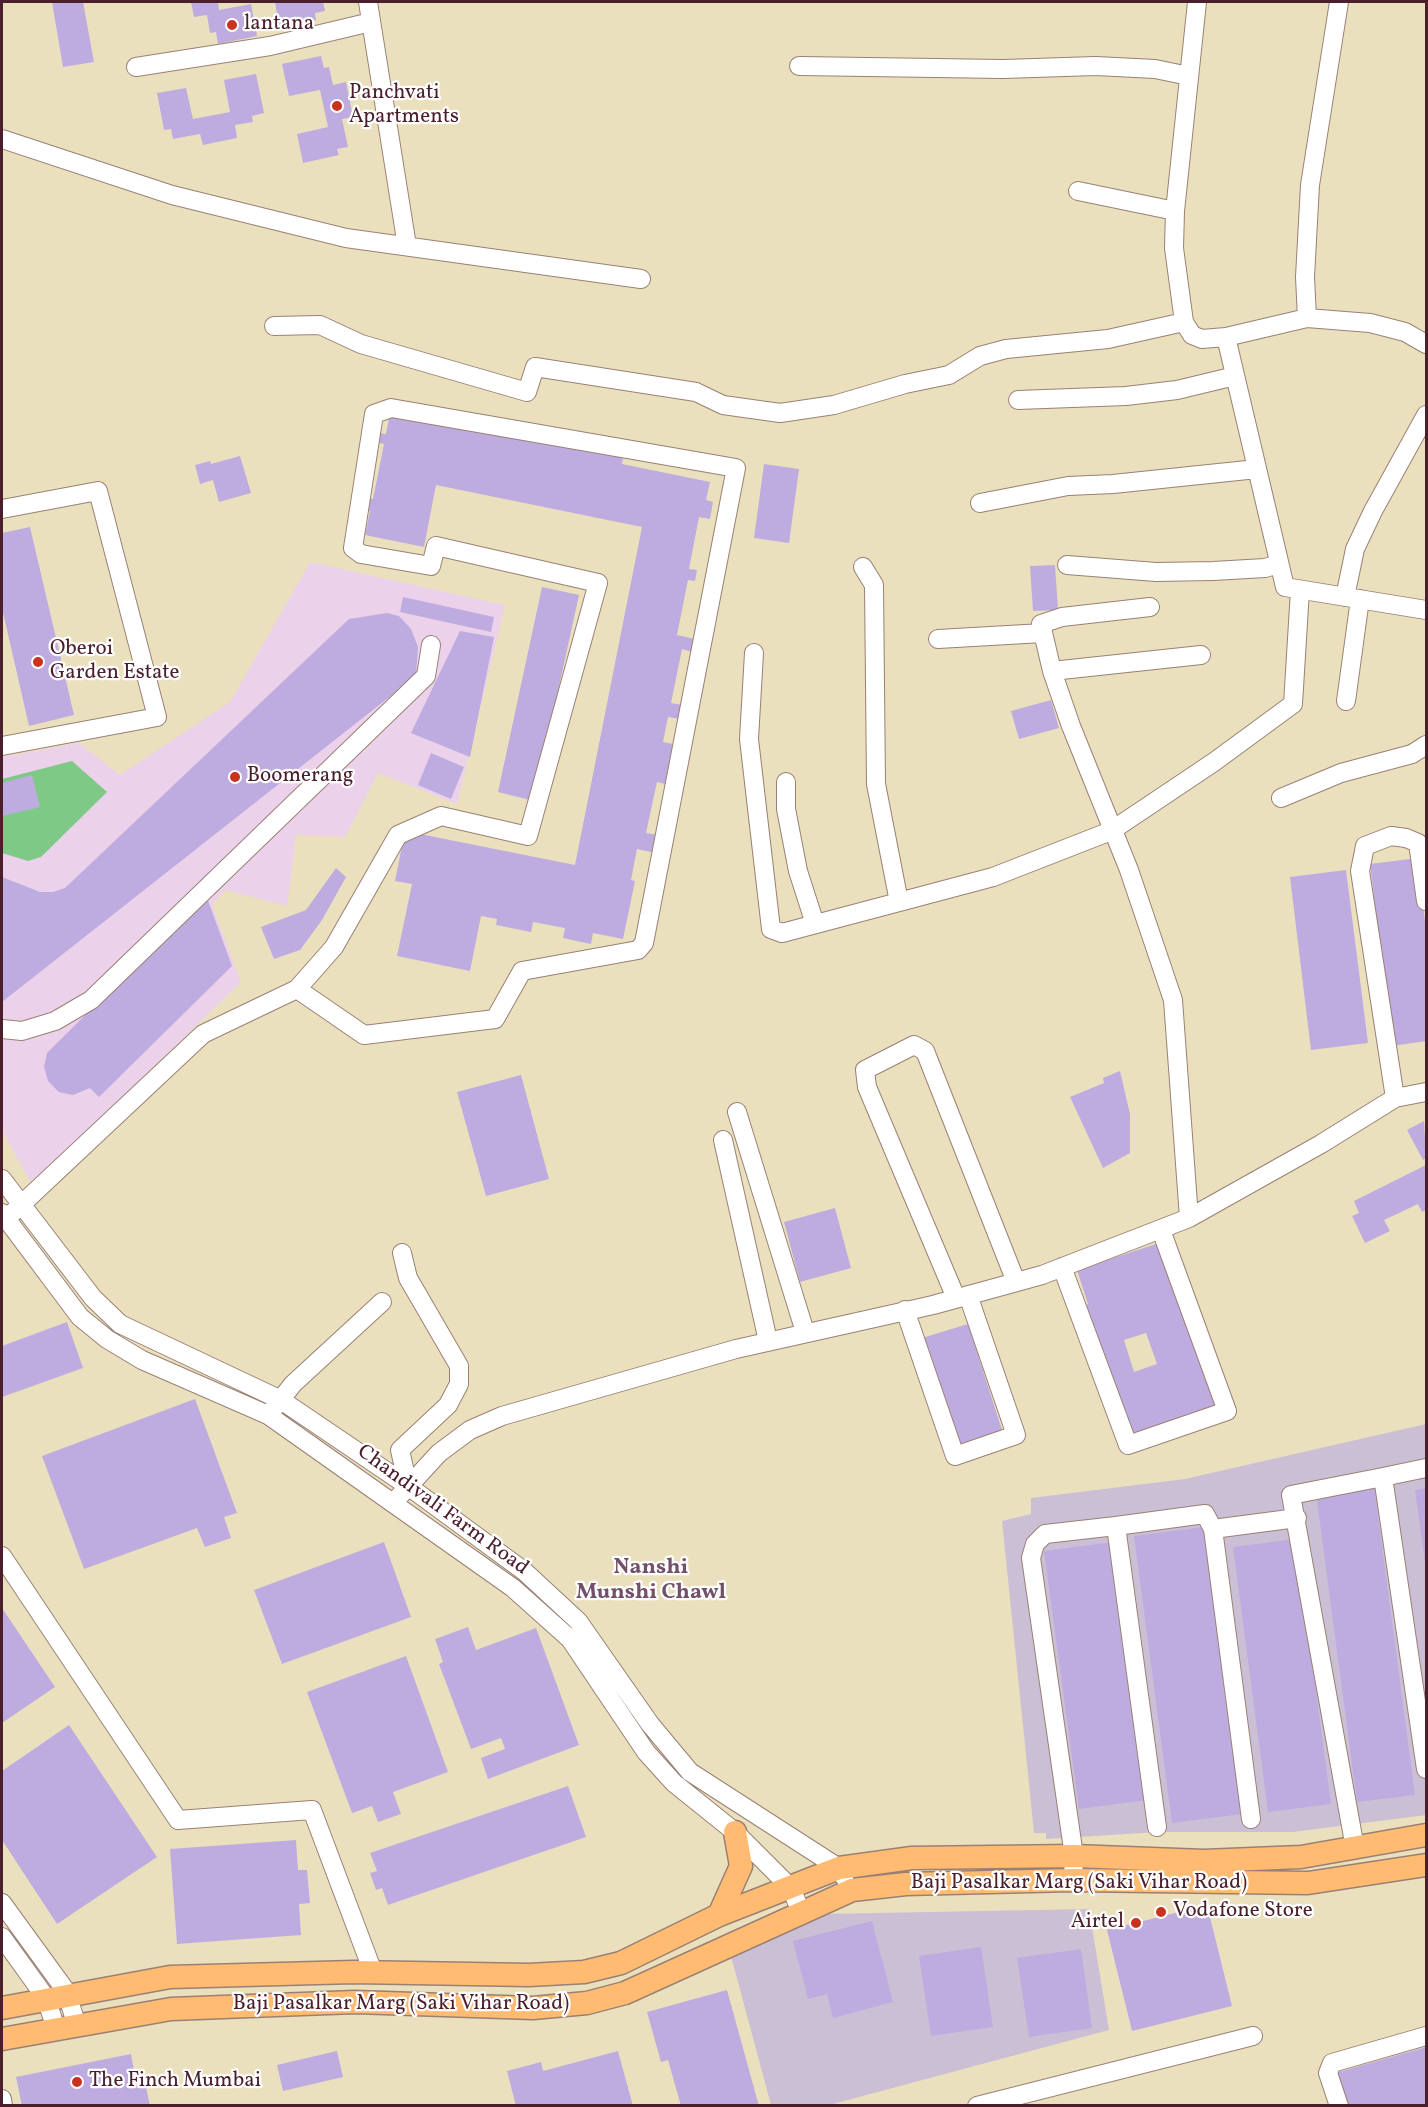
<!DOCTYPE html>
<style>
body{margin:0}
#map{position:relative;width:1428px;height:2107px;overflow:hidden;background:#ebe0bd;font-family:Vollkorn,serif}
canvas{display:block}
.frame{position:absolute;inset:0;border:3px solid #4a1f2b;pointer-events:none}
</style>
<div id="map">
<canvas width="1428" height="2107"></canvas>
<div class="frame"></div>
</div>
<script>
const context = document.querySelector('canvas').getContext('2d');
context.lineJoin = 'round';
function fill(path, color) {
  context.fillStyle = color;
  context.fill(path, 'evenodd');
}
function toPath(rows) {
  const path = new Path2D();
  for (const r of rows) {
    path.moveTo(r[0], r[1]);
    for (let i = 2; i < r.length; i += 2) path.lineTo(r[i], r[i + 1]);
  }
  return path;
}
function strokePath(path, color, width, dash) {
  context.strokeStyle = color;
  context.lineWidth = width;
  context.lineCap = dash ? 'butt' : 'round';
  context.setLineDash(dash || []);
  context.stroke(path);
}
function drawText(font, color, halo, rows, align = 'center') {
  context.font = font + ' Vollkorn,serif';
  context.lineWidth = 4.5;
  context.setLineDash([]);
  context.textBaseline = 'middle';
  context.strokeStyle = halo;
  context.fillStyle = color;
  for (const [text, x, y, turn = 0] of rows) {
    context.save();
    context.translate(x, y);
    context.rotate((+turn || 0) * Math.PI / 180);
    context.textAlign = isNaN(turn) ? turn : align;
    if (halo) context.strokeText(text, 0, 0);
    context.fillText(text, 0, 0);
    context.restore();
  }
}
fill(toPath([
 [310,562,505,605,457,804,378,773,345,837,296,835,287,906,225,890,212,905,241,982,32,1185,2,1130,2,757,79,743,120,775,230,702]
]), '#ecd1ea');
fill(toPath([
 [1426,1424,1426,1815,1293,1832,1159,1832,1046,1839,1046,1833,1034,1833,1002,1521,1031,1514,1031,1498,1185,1479],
 [1089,1909,1109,2030,829,2105,771,2105,731,1956,823,1914]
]), '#cbbfd5');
fill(toPath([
 [72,761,107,792,41,857,28,861,2,853,2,779]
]), '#7fc987');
fill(toPath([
 [52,2,83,2,94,62,63,67],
 [191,2,218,2,219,10,251,4,257,36,218,44,216,32,210,33,207,15,194,17],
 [275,2,323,2,325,11,315,13,316,20,279,27],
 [321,56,324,68,329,67,333,85,346,82,353,117,342,119,348,147,337,149,339,155,303,163,297,134,328,127,320,90,289,96,282,64],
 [256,74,264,113,252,116,253,122,235,125,237,138,203,145,200,134,173,139,171,129,164,130,157,93,186,88,193,119,230,112,224,80],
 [391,408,612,456,613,451,624,453,622,464,710,482,706,500,713,502,710,519,699,517,689,569,697,570,695,581,688,580,677,635,695,639,692,652,682,649,671,703,683,705,680,719,668,717,663,742,673,744,665,784,657,782,646,833,659,835,656,853,637,849,631,880,635,881,623,939,593,933,591,944,563,938,565,928,533,922,531,932,496,925,497,919,481,916,470,971,397,956,412,884,395,881,405,831,575,865,642,527,436,485,424,547,365,535,370,511,362,510,365,497,373,499,384,444,376,442,378,433,386,434],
 [240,456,251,493,219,502,213,480,200,484,195,465,210,461,211,464],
 [764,464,799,469,789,543,754,538],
 [30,527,74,715,29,726,2,608,2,533],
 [1055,565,1058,610,1033,611,1030,566],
 [542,587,579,595,534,801,498,792],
 [403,597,494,617,491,632,400,612],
 [387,613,399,616,411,629,418,647,416,676,2,1002,2,877,40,892,53,892,65,888,349,619],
 [460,631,494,637,470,757,411,733],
 [1051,700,1059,728,1019,739,1011,711],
 [431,753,464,767,451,799,418,785],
 [32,775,40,807,2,816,2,783],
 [1418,858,1426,931,1426,1041,1392,1046,1370,864],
 [336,868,346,877,322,920,300,950,274,959,261,927,306,910],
 [1346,870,1368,1043,1311,1050,1290,877],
 [206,895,232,966,99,1097,90,1088,73,1095,59,1092,48,1081,44,1067,47,1053],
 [1120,1071,1130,1114,1130,1153,1103,1168,1070,1097,1104,1083,1103,1078],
 [521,1075,549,1179,486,1196,457,1092],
 [1424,1121,1426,1158,1423,1160,1407,1130],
 [1426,1165,1426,1210,1422,1212,1418,1204,1384,1220,1390,1231,1365,1243,1352,1216,1359,1213,1354,1201],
 [835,1208,851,1268,800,1282,784,1222],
 [1165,1241,1222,1405,1127,1436,1081,1307,1088,1304,1077,1270],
 [1146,1333,1157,1364,1134,1372,1124,1340],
 [67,1322,83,1368,2,1397,2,1346],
 [968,1324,1003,1433,957,1447,922,1338],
 [195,1399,237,1513,224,1517,231,1538,205,1547,197,1528,84,1569,42,1456],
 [1374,1485,1415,1795,1357,1802,1316,1493],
 [1426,1488,1426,1563,1425,1563,1415,1490],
 [1204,1527,1242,1814,1172,1823,1134,1536],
 [1296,1539,1331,1804,1268,1812,1233,1547],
 [384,1542,411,1617,282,1664,254,1590],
 [1113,1542,1147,1800,1079,1809,1044,1551],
 [2,1608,55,1687,2,1723],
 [468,1627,476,1650,536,1628,579,1745,488,1779,481,1758,505,1749,501,1738,471,1749,439,1664,443,1662,435,1639],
 [406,1656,448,1772,393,1792,401,1814,378,1822,372,1806,352,1813,307,1692],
 [69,1725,157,1857,57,1924,2,1840,2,1771],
 [568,1786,586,1837,388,1905,382,1888,376,1890,370,1873,377,1871,370,1853],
 [296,1840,298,1870,307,1870,310,1903,299,1904,301,1935,177,1944,170,1849],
 [1207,1905,1232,2006,1132,2031,1107,1930],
 [872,1921,893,2002,833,2018,827,1994,808,1999,793,1941],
 [981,1947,993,2027,931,2036,919,1956],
 [1081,1949,1092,2028,1029,2037,1017,1958],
 [727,1990,759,2106,681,2106,668,2060,661,2062,647,2012],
 [1426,2047,1426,2106,1344,2106,1335,2073],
 [337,2051,343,2077,283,2091,277,2065],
 [618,2051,633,2106,516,2106,507,2071,541,2062,543,2071],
 [131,2054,137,2088,146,2087,150,2106,22,2106,16,2077]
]), '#beace0');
const minor = toPath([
 [368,2,407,246],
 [1197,2,1175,211,1174,248,1184,322,1192,335,1202,339,1226,337,1307,318,1370,323,1405,332,1426,344],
 [799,66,1003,69,1096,66,1155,69,1189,76],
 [136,67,270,46,371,22],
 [2,139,172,195,346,238,641,279],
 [1078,191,1175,211],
 [1307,318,1305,277,1310,185,1339,2],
 [274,326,320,325,361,344,527,392,535,367,696,392,723,405,780,413,834,405,905,384,949,375,980,356,1006,349,1108,339,1184,322],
 [1226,337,1285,587,1426,610],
 [1018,400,1126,396,1177,390,1235,376],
 [980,503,1068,486,1113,484,1257,469],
 [2,509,98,491,157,717,2,746],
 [1067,565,1156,572,1213,571,1265,568,1279,564],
 [863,567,874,585,876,784,899,902,993,877,1111,831,1214,762,1293,704,1300,590],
 [1345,597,1355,549,1373,511,1426,415],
 [1150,607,1062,617,1041,624,1052,671,1071,726,1129,870,1173,1000,1189,1218],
 [938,639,1043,633],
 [754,653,749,739,771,929,782,933,899,902],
 [1052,671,1201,655],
 [1346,701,1360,599],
 [786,782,786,809,798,871,815,924],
 [1281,798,1341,773,1412,754,1426,745],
 [2,1029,22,1031,55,1021,91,1000,426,676,431,645],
 [1395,1098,1360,871,1365,846,1391,836,1406,838,1418,843,1426,901],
 [737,1112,805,1332],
 [723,1140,768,1341],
 [2,1179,93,1298,120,1324,281,1400,408,1486,524,1571,578,1621,650,1724,690,1772,839,1868,844,1877],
 [2,1213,80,1317,107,1339,142,1360,268,1415,513,1588,570,1639,646,1752,674,1783,735,1832,791,1888,801,1912],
 [6,1219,203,1034,297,989,334,947,398,835,441,816,528,836,598,583,436,546,431,566,361,554,353,548,374,414,391,408,736,468,644,943,638,950,522,971,495,1019,364,1035,297,989],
 [402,1253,408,1278,459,1366,459,1384,448,1405,400,1450,408,1486],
 [1062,1267,1128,1445,1227,1411,1161,1230],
 [956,1298,867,1087,865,1070,914,1045,925,1051,1016,1282],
 [905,1310,955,1456,1016,1435,968,1295],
 [274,1408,293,1384,382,1302],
 [1426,1468,1383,1477,1426,1769],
 [394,1502,439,1453,470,1430,502,1416,736,1349,933,1305,1042,1275,1189,1218,1321,1144,1395,1098,1426,1092],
 [1116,1526,1205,1514,1213,1529],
 [2,1556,178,1820,312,1810,373,1972],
 [1251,1819,1213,1529,1297,1518],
 [1355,1848,1291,1495,1383,1477],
 [1073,1880,1074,1856,1031,1558,1035,1544,1045,1534,1116,1526,1157,1827],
 [2,1903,66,1991,77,2026],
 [2,1937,46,1998,56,2029],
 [2,2099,3,2106],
 [977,2106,1253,2036],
 [1339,2106,1328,2073,1332,2063,1426,2036]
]);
const major = toPath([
 [719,1915,741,1866,735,1832],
 [2,2008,170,1977,354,1972,529,1975,584,1972,621,1963,719,1915,839,1868,912,1858,1074,1856,1204,1861,1301,1857,1426,1835],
 [2,2039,171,2009,355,2002,533,2008,587,2003,625,1993,852,1890,906,1884,1073,1880,1308,1883,1426,1865]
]);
strokePath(minor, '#9a8074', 20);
strokePath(major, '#9a8074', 25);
strokePath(minor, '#fff', 18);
strokePath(major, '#ffbb71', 22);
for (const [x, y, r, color] of [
 [232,25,6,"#c8321e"],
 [337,106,6,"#c8321e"],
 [38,662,6,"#c8321e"],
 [235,777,6,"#c8321e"],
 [1161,1912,6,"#c8321e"],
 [1136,1923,6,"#c8321e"],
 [77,2082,6,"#c8321e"]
]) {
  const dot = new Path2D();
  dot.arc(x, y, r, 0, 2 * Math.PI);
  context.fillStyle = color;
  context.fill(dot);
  strokePath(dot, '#fff', 2);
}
drawText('21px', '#4a1f2b', '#fff', [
 ["lantana",244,25],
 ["Panchvati",349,94],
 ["Apartments",349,118],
 ["Oberoi",50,650],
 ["Garden Estate",50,674],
 ["Boomerang",247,777],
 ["Vodafone Store",1173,1912],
 ["Airtel",1124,1923,"right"],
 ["The Finch Mumbai",89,2082]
], 'left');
drawText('21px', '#4a1f2b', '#fff', [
 ["Chandivali Farm Road",442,1511,36],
 ["Baji Pasalkar Marg (Saki Vihar Road)",1079,1884],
 ["Baji Pasalkar Marg (Saki Vihar Road)",401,2005]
]);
drawText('bold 22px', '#73506a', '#fff', [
 ["Nanshi",651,1569],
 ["Munshi Chawl",651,1594]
]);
</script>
